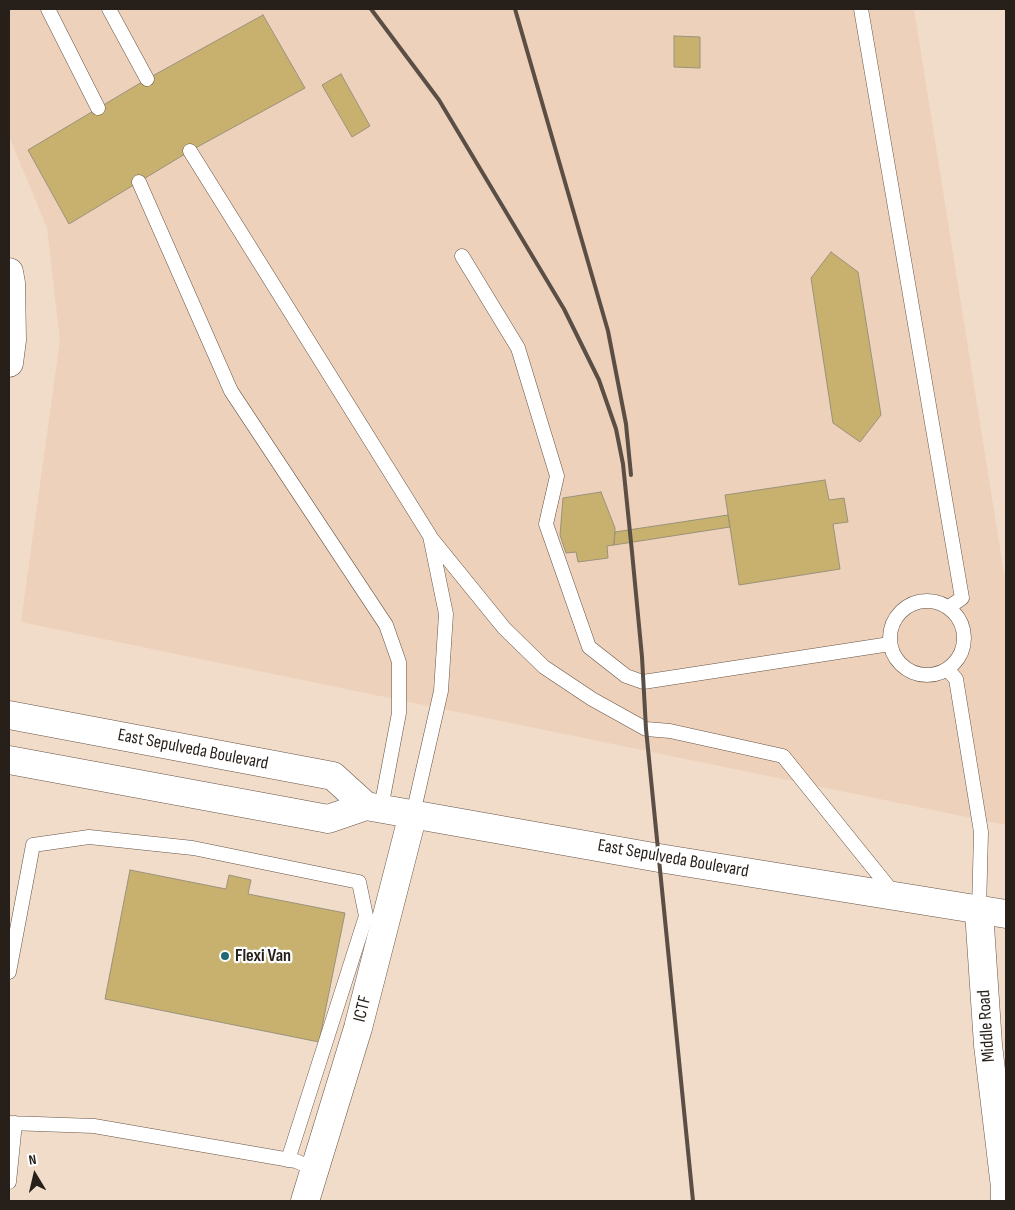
<!DOCTYPE html>
<style>
body{margin:0}
#map{position:relative;width:1015px;height:1210px;overflow:hidden;background:#f1dbc9;font-family:"Sofia Sans Condensed",sans-serif}
canvas{display:block}
.frame{position:absolute;inset:0;border:10px solid #271f19;pointer-events:none}
.north{position:absolute;left:10px;top:1150px;width:50px;height:50px;-webkit-text-stroke:4px #fff;paint-order:stroke;rotate:351deg;font-size:14px;font-weight:700;line-height:20px;text-align:center;color:#271f19}
.north::after{content:'';display:block;margin:auto;width:18px;height:22px;background:#271f19;clip-path:polygon(50% 0,100% 100%,50% 72%,0 100%)}
</style>
<div id="map">
<canvas width="1015" height="1210"></canvas>
<div class="frame"></div>
<div class="north">N</div>
</div>
<script>
const context = document.querySelector('canvas').getContext('2d');
context.lineJoin = 'round';
function fill(path, color) {
  context.fillStyle = color;
  context.fill(path, 'evenodd');
}
function toPath(rows) {
  const path = new Path2D();
  for (const r of rows) {
    if (r.length === 3) {
      path.moveTo(r[0] + r[2], r[1]);
      path.arc(r[0], r[1], r[2], 0, 2 * Math.PI);
      continue;
    }
    path.moveTo(r[0], r[1]);
    for (let i = 2; i < r.length; i += 2) path.lineTo(r[i], r[i + 1]);
  }
  return path;
}
function strokePath(path, color, width, dash) {
  context.strokeStyle = color;
  context.lineWidth = width;
  context.lineCap = dash ? 'butt' : 'round';
  context.setLineDash(dash || []);
  context.stroke(path);
}
function drawText(font, color, halo, rows, align = 'center') {
  context.font = font + ' "Sofia Sans Condensed",sans-serif';
  context.lineWidth = 4.5;
  context.setLineDash([]);
  context.textBaseline = 'middle';
  context.strokeStyle = halo;
  context.fillStyle = color;
  for (const [text, x, y, turn = 0] of rows) {
    context.save();
    context.translate(x, y);
    context.rotate((+turn || 0) * Math.PI / 180);
    context.textAlign = isNaN(turn) ? turn : align;
    if (halo) context.strokeText(text, 0, 0);
    context.fillText(text, 0, 0);
    context.restore();
  }
}
fill(toPath([
 [9,9,914,9,1006,586,1006,825,21,622,60,340,47,228,9,136]
]), '#eed1ba');
const building = toPath([
 [263,15,305,88,190,151,69,224,28,150,147,79,263,15],
 [674,36,700,37,700,68,674,67,674,36],
 [341,74,370,126,352,137,322,85,341,74],
 [831,252,858,272,881,415,860,442,833,423,811,278,831,252],
 [825,480,829,500,844,498,848,522,833,524,840,569,739,585,725,495,825,480],
 [601,492,615,528,614,545,607,546,608,558,578,562,576,552,566,553,560,535,563,498,601,492],
 [728,515,730,527,614,545,615,532,728,515],
 [130,870,226,889,229,875,251,880,248,894,345,913,319,1042,105,999,130,870]
]);
fill(building, '#c8b16f');
strokePath(building, '#9a927a', 1);
const service = toPath([
 [48,9,98,108],
 [109,9,147,79],
 [861,9,962,598,949,607],
 [190,151,430,536,446,614,441,691,413,814],
 [139,182,231,391,386,625,399,662,399,713,381,808],
 [462,256,518,348,557,476,546,524,589,647,626,676,643,682,890,644],
 [431,538,504,628,544,667,592,699,646,729,670,731,783,756,895,895],
 [927,638,37],
 [947,669,956,679,981,832,979,911],
 [9,972,33,845,89,837,193,848,359,882,366,916,288,1160],
 [9,1123,94,1126,296,1161,314,1169],
 [9,1182,15,1123]
]);
const minor = toPath([
 [9,272,11,283,12,340,9,363],
 [979,911,988,1045,1005,1187,1005,1201],
 [305,1201,358,1028,413,814]
]);
const primary = toPath([
 [9,715,333,776,366,806],
 [9,760,323,818,328,819,366,806,659,858,1006,914]
]);
strokePath(service, '#675445', 15);
strokePath(minor, '#675445', 29);
strokePath(primary, '#675445', 29);
strokePath(service, '#fff', 14);
strokePath(minor, '#fff', 28);
strokePath(primary, '#fff', 28);
strokePath(toPath([
 [371,9,439,100,564,309,599,380,616,429,623,464,632,552,642,657,646,729,693,1201],
 [515,9,608,331,626,424,631,475]
]), '#5a4e45', 4);
for (const [x, y, r, color] of [
 [225,956,5,"#206975"]
]) {
  const dot = new Path2D();
  dot.arc(x, y, r, 0, 2 * Math.PI);
  context.fillStyle = color;
  context.fill(dot);
  strokePath(dot, '#fff', 2);
}
drawText('18px', '#271f19', '#fff', [
 ["East Sepulveda Boulevard",193,750,11],
 ["East Sepulveda Boulevard",673,859,10],
 ["ICTF",363,1009,-76],
 ["Middle Road",987,1026,-94]
]);
drawText('bold 18px', '#271f19', '#fff', [
 ["Flexi Van",235,956]
], 'left');
</script>
